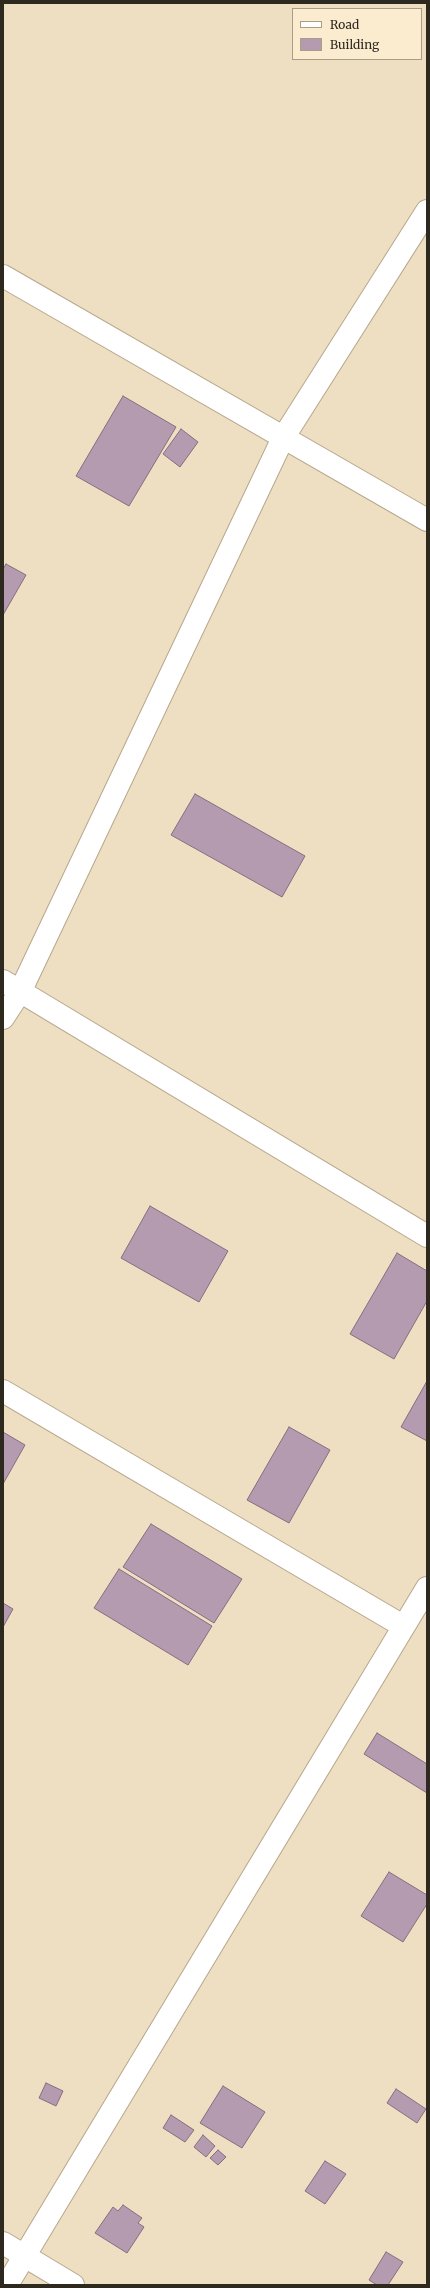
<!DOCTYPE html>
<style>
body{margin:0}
#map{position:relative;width:430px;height:2288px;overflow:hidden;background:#eedec2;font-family:Merriweather,serif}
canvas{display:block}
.frame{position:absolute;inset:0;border:4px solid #2e291e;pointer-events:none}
.legend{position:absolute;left:292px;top:8px;width:130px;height:52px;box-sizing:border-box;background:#fbebcf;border:1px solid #a99d88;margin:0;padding:5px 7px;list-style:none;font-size:12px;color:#2e291e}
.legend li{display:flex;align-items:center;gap:8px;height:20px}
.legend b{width:20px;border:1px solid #a99d88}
</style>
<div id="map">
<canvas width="430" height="2288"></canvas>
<div class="frame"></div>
<ul class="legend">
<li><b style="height:5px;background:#fff"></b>Road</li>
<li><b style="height:11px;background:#b59baf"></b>Building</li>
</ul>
</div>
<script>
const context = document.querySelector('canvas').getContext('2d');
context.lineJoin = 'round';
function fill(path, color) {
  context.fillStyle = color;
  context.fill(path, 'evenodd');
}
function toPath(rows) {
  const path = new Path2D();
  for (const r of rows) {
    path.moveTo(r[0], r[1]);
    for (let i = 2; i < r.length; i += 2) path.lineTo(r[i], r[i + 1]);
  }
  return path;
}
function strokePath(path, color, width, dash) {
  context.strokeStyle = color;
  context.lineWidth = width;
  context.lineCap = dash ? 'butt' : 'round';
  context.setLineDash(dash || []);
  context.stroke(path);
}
const building = toPath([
 [123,396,176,427,129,506,76,476,123,396],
 [181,429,198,442,180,467,163,454,181,429],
 [6,564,26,575,3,615,3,569,6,564],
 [195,794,305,856,282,897,171,835,195,794],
 [150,1206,228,1251,199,1302,121,1258,150,1206],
 [397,1253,427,1271,427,1301,394,1359,350,1334,397,1253],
 [427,1381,427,1441,401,1427,427,1381],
 [289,1427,330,1450,289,1523,247,1500,289,1427],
 [3,1432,25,1445,3,1484,3,1432],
 [151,1524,242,1579,214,1623,123,1567,151,1524],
 [119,1569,212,1626,188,1665,94,1608,119,1569],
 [3,1603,13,1609,3,1627,3,1603],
 [377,1733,427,1764,427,1793,364,1754,377,1733],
 [389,1872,427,1895,427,1904,403,1942,361,1916,389,1872],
 [46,2083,63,2091,56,2106,39,2098,46,2083],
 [223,2086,265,2112,242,2148,200,2123,223,2086],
 [396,2089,426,2109,417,2123,387,2103,396,2089],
 [171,2115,194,2130,185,2142,163,2128,171,2115],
 [203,2135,215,2146,206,2157,194,2147,203,2135],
 [218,2150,226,2157,218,2165,210,2158,218,2150],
 [325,2161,346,2174,325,2204,305,2191,325,2161],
 [123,2205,142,2218,138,2223,144,2227,127,2253,95,2233,113,2207,118,2211,123,2205],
 [386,2252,403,2262,388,2285,377,2285,369,2280,386,2252]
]);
fill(building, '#b59baf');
strokePath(building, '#856d80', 1);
const minor = toPath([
 [3,276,427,520],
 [3,981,427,1236],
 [3,1018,20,992,283,438,427,211],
 [3,1391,403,1626],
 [3,2243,73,2285],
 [7,2285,427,1588]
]);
strokePath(minor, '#b7a88d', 24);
strokePath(minor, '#fff', 22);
</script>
